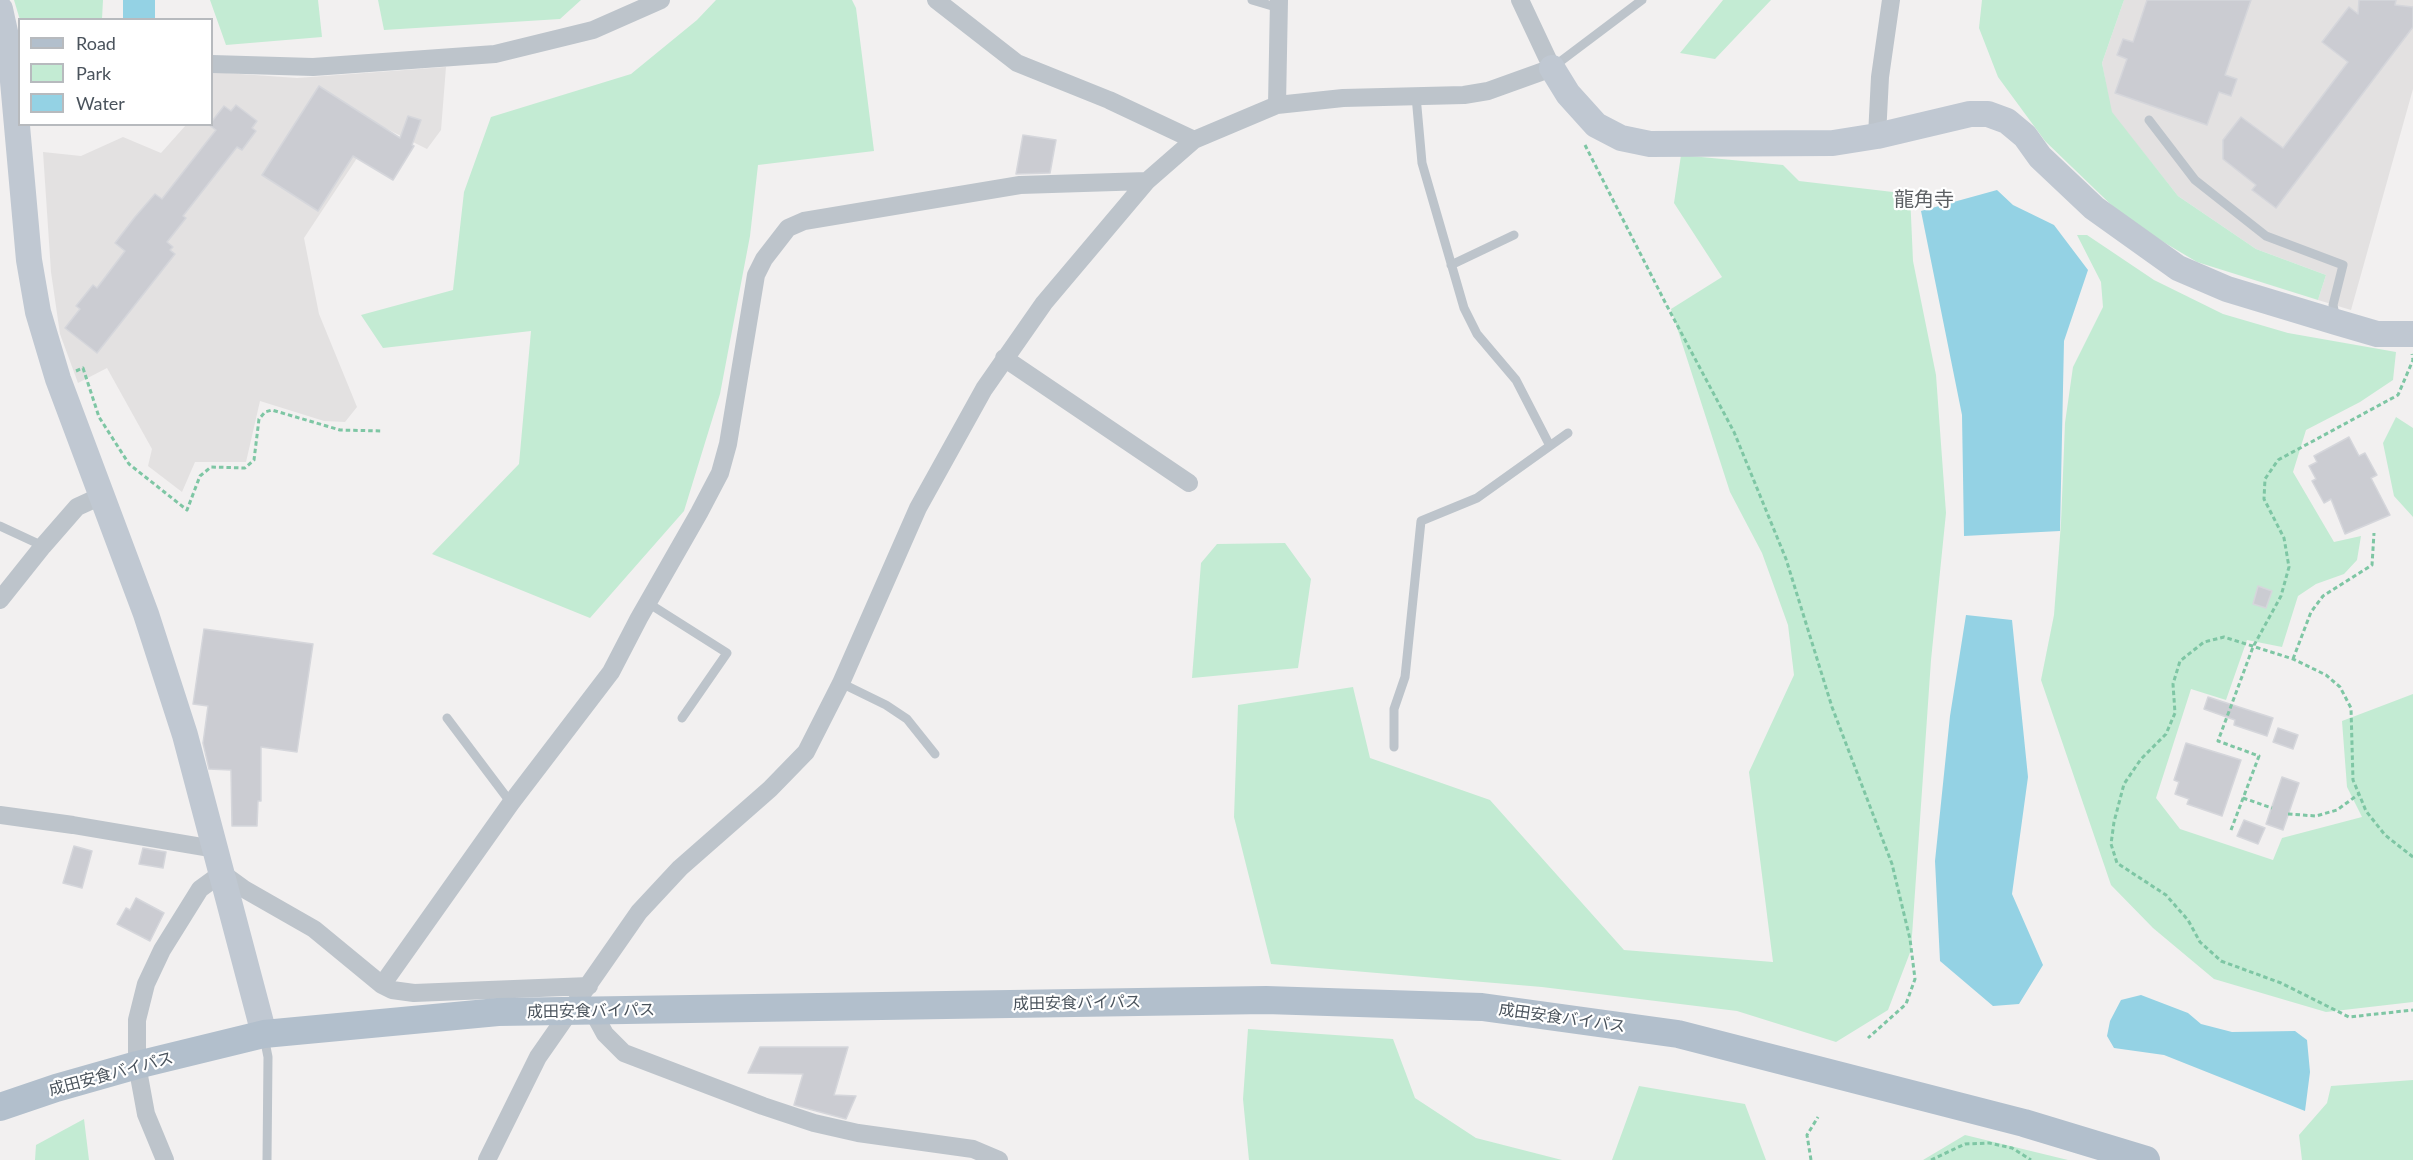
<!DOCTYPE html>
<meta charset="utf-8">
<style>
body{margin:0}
#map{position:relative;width:2413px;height:1160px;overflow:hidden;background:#f2f0f0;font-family:Lato,sans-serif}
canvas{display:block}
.legend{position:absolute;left:18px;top:18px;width:195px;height:108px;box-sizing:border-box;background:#fff;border:2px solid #b7babe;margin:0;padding:8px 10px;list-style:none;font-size:18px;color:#4a535c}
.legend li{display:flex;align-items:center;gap:12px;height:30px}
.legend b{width:30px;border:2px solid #b7babe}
</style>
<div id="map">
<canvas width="2413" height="1160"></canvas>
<ul class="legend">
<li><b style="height:8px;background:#b2bfcc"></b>Road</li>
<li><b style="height:16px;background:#c3ebd3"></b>Park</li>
<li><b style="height:16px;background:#94d2e4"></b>Water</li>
</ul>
</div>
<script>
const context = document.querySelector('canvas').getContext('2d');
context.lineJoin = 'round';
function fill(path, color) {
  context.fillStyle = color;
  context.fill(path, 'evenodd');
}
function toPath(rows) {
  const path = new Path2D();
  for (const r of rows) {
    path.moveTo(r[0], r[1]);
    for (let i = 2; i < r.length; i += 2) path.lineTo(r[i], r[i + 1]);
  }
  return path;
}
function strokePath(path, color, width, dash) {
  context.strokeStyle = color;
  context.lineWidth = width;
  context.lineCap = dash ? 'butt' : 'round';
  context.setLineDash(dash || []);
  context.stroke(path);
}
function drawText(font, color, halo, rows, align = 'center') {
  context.font = font + ' Lato,"Noto Sans JP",sans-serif';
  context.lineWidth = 4.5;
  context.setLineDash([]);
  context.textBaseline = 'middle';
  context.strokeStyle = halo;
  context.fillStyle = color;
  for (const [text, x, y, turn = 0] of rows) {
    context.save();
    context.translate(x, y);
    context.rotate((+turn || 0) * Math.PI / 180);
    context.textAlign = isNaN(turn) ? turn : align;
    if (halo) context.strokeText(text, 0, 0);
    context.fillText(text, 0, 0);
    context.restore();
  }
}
fill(toPath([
 [2124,0,2413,0,2413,89,2351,310,2318,300,2326,275,2256,249,2178,196,2111,112,2102,63],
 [446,67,441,130,427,149,379,125,304,238,319,314,357,407,345,422,324,421,260,401,246,462,195,462,182,492,148,466,152,449,107,368,78,383,60,334,51,272,43,152,81,156,123,137,161,153,186,125,212,124,212,72,297,78]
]), '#e3e1e1');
fill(toPath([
 [14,0,103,0,102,19,20,20],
 [210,0,318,0,322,37,226,45],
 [378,0,581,0,560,19,384,30],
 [716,0,852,0,856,8,874,151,758,165,750,236,720,394,684,511,590,618,432,554,519,464,531,331,383,348,361,315,453,290,464,192,491,117,631,74,697,20],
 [1723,0,1771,0,1715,59,1680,53],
 [1982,0,2124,0,2102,63,2112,112,2178,196,2256,249,2326,275,2318,300,2197,262,2128,221,2045,141,1998,77,1979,28],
 [1681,155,1783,165,1799,181,1910,194,1913,261,1936,375,1946,513,1931,660,1911,950,1888,1010,1836,1042,1737,1011,1542,987,1271,964,1234,817,1238,705,1353,687,1370,758,1490,800,1624,950,1773,962,1749,772,1794,675,1788,625,1762,553,1730,492,1671,309,1722,277,1674,203],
 [2077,235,2087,235,2154,280,2223,314,2288,333,2396,352,2393,380,2360,402,2306,430,2293,472,2334,542,2361,536,2357,560,2344,574,2316,584,2298,596,2282,647,2247,640,2226,700,2191,689,2156,798,2180,829,2273,860,2282,838,2362,817,2347,787,2342,721,2413,694,2413,1002,2326,1012,2214,979,2153,928,2111,885,2041,680,2054,615,2061,523,2065,423,2073,367,2103,307,2101,282],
 [2396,417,2413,428,2413,517,2394,496,2383,443],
 [1285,543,1311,579,1298,668,1192,678,1201,563,1217,544],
 [1248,1029,1393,1039,1415,1098,1476,1138,1562,1160,1249,1160,1243,1099],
 [2413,1080,2413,1160,2302,1160,2299,1135,2327,1103,2331,1086],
 [1639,1086,1745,1104,1766,1160,1612,1160],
 [84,1119,89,1160,35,1160,36,1145],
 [1965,1135,2068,1160,1923,1160]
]), '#c3ebd3');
fill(toPath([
 [123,0,155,0,155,19,123,19],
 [1997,190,2013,205,2054,225,2088,270,2064,341,2060,531,1964,536,1962,415,1921,211],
 [1966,615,2012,620,2028,777,2012,894,2043,965,2019,1004,1993,1006,1940,961,1935,861,1950,716],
 [2141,995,2188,1013,2201,1024,2232,1032,2295,1031,2307,1040,2310,1072,2305,1111,2164,1055,2114,1048,2107,1036,2110,1021,2121,1000]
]), '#94d2e4');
const building = toPath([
 [2147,0,2251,0,2225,75,2237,79,2231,96,2219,92,2207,125,2115,93,2127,59,2117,55,2123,39,2133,42,2147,0],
 [2359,0,2396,0,2395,5,2413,7,2413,27,2276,208,2252,190,2256,185,2223,159,2223,140,2241,117,2283,148,2348,62,2322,42,2349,7,2358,14,2359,0],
 [319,86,400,138,408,116,421,120,412,145,414,146,393,180,353,156,318,211,262,175,319,86],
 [236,105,257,121,252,128,256,131,242,150,237,147,183,216,186,218,167,242,173,247,170,250,175,254,97,353,65,328,80,309,76,306,93,285,97,288,125,251,115,243,135,217,155,194,162,199,216,130,209,125,224,106,231,111,236,105],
 [1023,135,1056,140,1050,173,1016,174,1023,135],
 [2349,437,2359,456,2365,453,2377,475,2371,478,2390,515,2345,534,2331,499,2324,503,2312,481,2316,479,2309,466,2317,462,2314,456,2349,437],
 [2258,586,2272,591,2266,608,2253,604,2258,586],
 [204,629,313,644,297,752,261,747,261,801,258,801,257,826,232,826,231,770,209,769,203,743,208,706,193,704,204,629],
 [2208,697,2273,718,2267,736,2234,725,2235,720,2204,709,2208,697],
 [2278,728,2298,735,2293,749,2273,742,2278,728],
 [2186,743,2241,760,2222,816,2187,804,2189,799,2175,794,2179,782,2174,780,2186,743],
 [2282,777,2299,783,2283,830,2266,824,2282,777],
 [2244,820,2265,828,2258,844,2237,836,2244,820],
 [74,846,92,851,82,888,63,883,74,846],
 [143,848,166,852,163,868,139,864,143,848],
 [136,898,164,913,150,941,117,924,126,908,130,910,136,898],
 [760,1047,848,1047,834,1095,856,1096,846,1119,794,1105,803,1074,748,1073,760,1047]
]);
fill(building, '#cbccd2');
strokePath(building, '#d5d6db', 1.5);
strokePath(toPath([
 [1585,145,1667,306,1734,432,1786,559,1832,707,1892,864,1910,939,1915,979,1906,1004,1868,1038],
 [76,371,83,368,99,417,129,464,187,510,200,476,211,467,245,468,254,460,259,419,265,412,272,410,340,430,381,431],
 [2293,659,2311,612,2323,596,2372,565,2374,533],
 [2243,798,2272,808],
 [2288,814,2316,816,2337,810,2359,794],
 [2231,830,2259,756,2218,741,2253,647,2281,596,2289,567,2284,538,2264,499,2265,479,2278,460,2398,395,2413,360,2412,354],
 [2413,857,2385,835,2366,811,2359,794,2353,780,2351,708,2340,687,2326,675,2293,659,2224,637,2204,642,2180,661,2173,684,2175,713,2166,734,2141,759,2124,784,2114,822,2111,844,2117,863,2166,895,2188,920,2200,942,2221,961,2281,983,2349,1017,2413,1010],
 [1811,1160,1807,1135,1818,1117],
 [1931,1160,1965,1144,1989,1143,2012,1148,2031,1160]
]), '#7ec6a4', 3, [4.5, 3]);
strokePath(toPath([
 [1252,0,1279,8],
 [1553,67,1642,0],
 [1416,96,1422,163,1464,308,1477,334,1516,380,1550,446],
 [2149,120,2195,180,2266,236,2343,265,2333,305,2336,320],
 [1451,265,1514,235],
 [0,526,43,546],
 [648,603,727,653,682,718],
 [841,683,886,705,907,719,935,754],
 [447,718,511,803],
 [1394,747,1394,709,1405,677,1421,521,1477,498,1568,433],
 [264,1037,268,1057,267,1160]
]), '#bdc4cb', 9);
strokePath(toPath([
 [936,0,1017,63,1109,100,1194,140],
 [212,64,313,67,495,54,593,30,661,0],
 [1277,105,1279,0],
 [1877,136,1880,77,1891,0],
 [1004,358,1189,483],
 [0,600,43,546,77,507,101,496],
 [0,815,73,825,215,849],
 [382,985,511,803,611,672,639,618,699,513,720,473,728,444,756,275,764,259,788,228,804,221,1020,185,1147,181],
 [593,1012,605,1034,624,1053,763,1106,814,1123,858,1133,973,1149,999,1160],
 [165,1160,146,1114,137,1065,137,1020,146,984,162,950,200,889,222,873,244,889,314,929,382,985,392,990,414,993,589,986],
 [487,1160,538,1057,639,912,680,868,770,789,806,752,841,683,918,508,984,389,1044,303,1147,181,1194,140,1277,105,1343,98,1464,95,1488,91,1552,68,1520,0]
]), '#bdc4cb', 18);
strokePath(toPath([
 [0,9,11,59,29,260,38,312,58,379,146,614,185,735,264,1034],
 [1552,68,1568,94,1596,125,1621,138,1650,144,1833,143,1877,136,1970,114,1988,114,2007,121,2025,136,2040,157,2094,208,2178,268,2227,289,2336,322,2377,334,2413,334]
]), '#c0c8d2', 26);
strokePath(toPath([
 [0,1107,56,1088,137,1065,264,1034,498,1012,1266,1000,1482,1007,1678,1034,2024,1123,2146,1160]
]), '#b2bfcc', 28);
drawText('16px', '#4a535c', '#fff', [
 ["成田安食バイパス",1077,1003,-1],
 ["成田安食バイパス",591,1011,-1],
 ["成田安食バイパス",1562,1018,8],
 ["成田安食バイパス",111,1074,-15]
]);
drawText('20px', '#5d6064', '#fff', [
 ["龍角寺",1924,200]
]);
</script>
